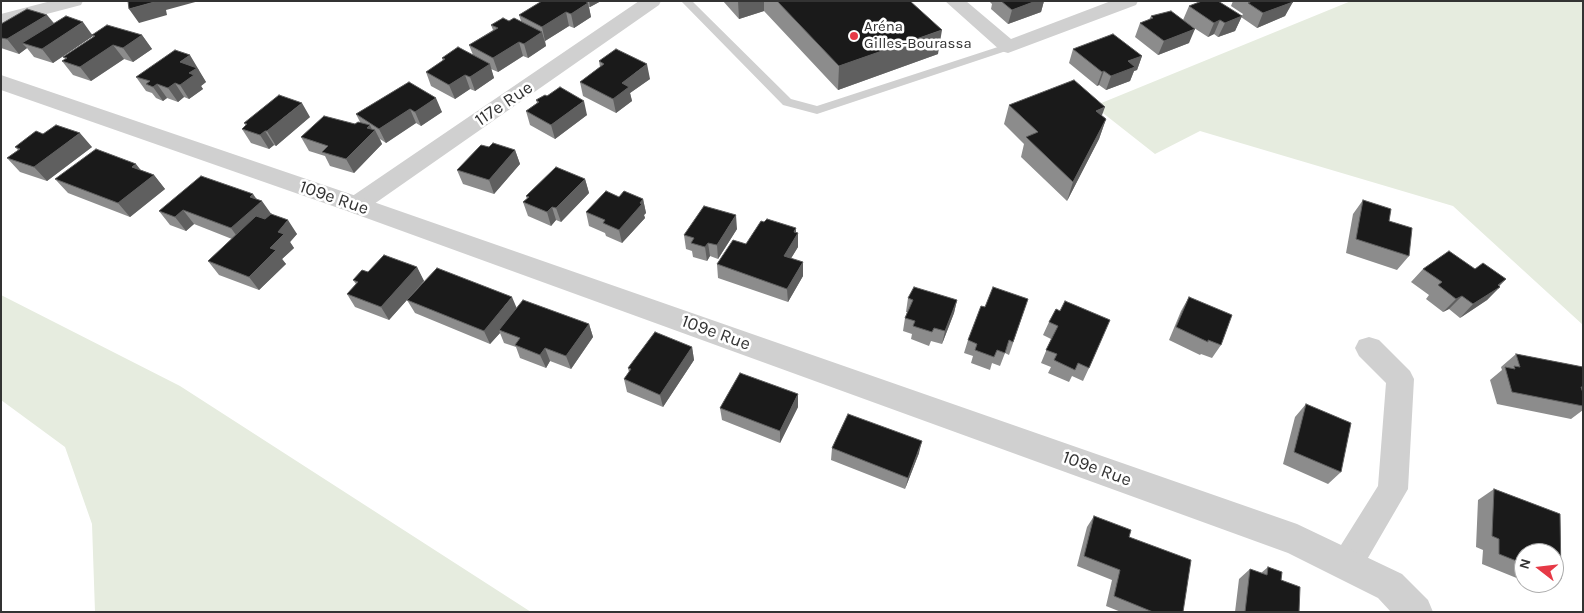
<!DOCTYPE html>
<meta charset="utf-8">
<style>
body{margin:0}
#map{position:relative;width:1584px;height:613px;overflow:hidden;background:#fff;font-family:Karla,sans-serif}
canvas{display:block}
.frame{position:absolute;inset:0;border:2px solid #333;pointer-events:none}
.north{position:absolute;left:1514px;top:543px;width:50px;height:50px;box-sizing:border-box;background:#fff;border:1px solid #adadad;border-radius:50%;rotate:286deg;font-size:14px;font-weight:700;line-height:20px;text-align:center;color:#333}
.north::after{content:'';display:block;margin:auto;width:18px;height:22px;background:#e63946;clip-path:polygon(50% 0,100% 100%,50% 72%,0 100%)}
</style>
<div id="map">
<canvas width="1584" height="613"></canvas>
<div class="frame"></div>
<div class="north">N</div>
</div>
<script>
const context = document.querySelector('canvas').getContext('2d');
context.lineJoin = 'round';
function fill(path, color) {
  context.fillStyle = color;
  context.fill(path, 'evenodd');
}
function toPath(rows) {
  const path = new Path2D();
  for (const r of rows) {
    path.moveTo(r[0], r[1]);
    for (let i = 2; i < r.length; i += 2) path.lineTo(r[i], r[i + 1]);
  }
  return path;
}
function strokePath(path, color, width, dash) {
  context.strokeStyle = color;
  context.lineWidth = width;
  context.lineCap = dash ? 'butt' : 'round';
  context.setLineDash(dash || []);
  context.stroke(path);
}
function drawText(font, color, halo, rows, align = 'center') {
  context.font = font + ' Karla,sans-serif';
  context.lineWidth = 5;
  context.setLineDash([]);
  context.textBaseline = 'middle';
  context.strokeStyle = halo;
  context.fillStyle = color;
  for (const [text, x, y, turn = 0] of rows) {
    context.save();
    context.translate(x, y);
    context.rotate((+turn || 0) * Math.PI / 180);
    context.textAlign = isNaN(turn) ? turn : align;
    if (halo) context.strokeText(text, 0, 0);
    context.fillText(text, 0, 0);
    context.restore();
  }
}
fill(toPath([
 [1351,1,1583,1,1583,325,1453,206,1200,131,1155,154,1094,106],
 [1,295,180,386,531,612,95,612,92,524,65,447,1,400]
]), '#e6ecdf');
fill(toPath([
 [681,1,692,1,791,99,817,106,1004,45,1008,44,1013,47,1012,49,817,114,783,105,681,1]
]), '#d0d0d0');
fill(toPath([
 [51,1,83,1,81,5,1,26,1,14,51,1],
 [639,1,661,1,659,5,364,211,356,214,348,211,344,205,348,199,639,1],
 [945,1,966,1,1011,39,1111,1,1138,1,1136,5,1008,53,1001,51,945,1],
 [1369,337,1379,340,1410,371,1414,379,1408,489,1358,575,1347,580,1336,575,1331,564,1336,553,1378,486,1386,383,1359,356,1355,348,1359,340,1369,337]
]), '#d0d0d0');
fill(toPath([
 [1,75,365,199,1297,524,1402,574,1428,600,1433,612,1391,612,1378,598,1288,553,347,211,1,90,1,75]
]), '#d0d0d0');
fill(toPath([
 [542,1,601,1,590,7,589,7,591,17,574,28,569,26,545,41,545,40,546,46,528,58,523,56,498,72,491,69,494,78,475,91,470,89,455,99,431,86,426,72,443,61,442,58,473,55,469,45,493,30,491,25,509,21,521,21,519,15],
 [723,1,910,1,938,54,838,90,764,11,739,19],
 [989,1,1044,1,1041,12,1008,24,991,9,992,4],
 [1233,1,1292,1,1285,16,1257,28,1241,17,1243,14,1231,6],
 [1189,6,1242,16,1235,31,1218,37,1214,34,1208,37,1191,26,1189,43,1158,55,1135,37,1140,23,1149,20,1151,16,1183,20],
 [47,15,54,23,92,34,142,35,152,49,133,62,124,59,91,81,73,75,62,61,65,59,63,57,93,37,93,36,53,63,34,57,27,48,19,54,1,48,1,24],
 [1073,49,1142,56,1137,70,1134,71,1130,81,1106,90,1099,85,1097,86,1069,63],
 [599,61,650,79,630,93,632,101,616,113,583,96,580,82,600,67],
 [199,69,198,70,206,82,201,86,203,89,189,99,184,97,178,102,167,98,163,101,156,98,152,93,146,91,136,77],
 [409,82,442,112,421,126,416,123,386,143,380,139,382,144,354,173,330,166,325,156,309,151,301,137,355,124,360,122,356,114],
 [536,100,587,115,555,139,530,125,526,111,537,103],
 [1009,105,1102,116,1106,119,1099,139,1067,201,1021,157,1024,144,1004,124],
 [310,117,276,146,274,145,269,149,251,143,242,129,246,126,244,123],
 [43,134,92,147,47,181,20,172,7,158,18,150,15,147],
 [489,147,515,150,520,164,494,194,463,184,457,170],
 [141,170,154,175,165,189,130,217,68,193,55,179],
 [585,179,589,193,561,222,556,220,551,226,528,216,523,202,527,199,526,196],
 [253,194,256,198,271,214,297,234,290,242,294,248,282,259,286,264,259,290,219,275,208,261,232,239,194,224,186,231,170,225,159,211],
 [619,197,643,199,646,213,644,215,645,218,622,243,606,236,605,233,589,226,586,212],
 [1363,200,1389,221,1409,256,1397,270,1346,253,1353,214],
 [764,222,798,233,798,247,791,258,803,276,788,302,718,278,717,264,746,244],
 [737,229,718,259,710,256,707,261,693,257,692,251,686,249,684,235],
 [417,267,424,281,389,320,355,307,347,294,356,284,353,280,368,272],
 [1423,269,1475,269,1506,279,1487,300,1460,318,1449,309,1443,312,1426,299,1429,295,1411,282],
 [1189,297,1221,345,1212,358,1201,354,1200,355,1169,340,1181,311],
 [908,298,957,300,954,313,942,344,931,341,929,346,911,339,912,334,903,331,905,318,907,312,906,312],
 [1028,299,1009,355,1005,353,1000,366,992,363,990,370,971,363,973,356,964,353,968,340,985,307],
 [407,300,516,308,589,324,593,337,571,369,550,361,546,368,520,358,516,347,504,343,500,333,490,344,415,313],
 [1056,309,1089,368,1083,381,1072,376,1069,382,1048,373,1051,367,1041,363,1051,339,1043,335,1049,322],
 [692,347,694,360,663,407,627,392,624,379,629,372,628,368],
 [1516,354,1583,367,1583,410,1571,419,1497,404,1490,380,1502,370,1501,367],
 [1306,404,1341,472,1328,484,1283,464,1295,417],
 [798,407,780,443,722,420,720,408],
 [832,448,919,453,905,489,831,460],
 [1494,489,1560,514,1561,579,1554,583,1554,553,1524,553,1524,581,1482,564,1483,550,1476,547,1478,500],
 [1094,516,1129,537,1183,612,1121,612,1106,606,1112,580,1077,566,1087,527],
 [1268,567,1281,580,1299,612,1235,612,1239,579,1250,569,1261,573],
 [1528,583,1554,583,1543,589]
]), '#8c8c8c');
fill(toPath([
 [158,1,199,1,166,10,167,15,139,23,129,9],
 [589,1,601,1,590,7],
 [738,1,764,1,764,11,739,19],
 [1036,1,1044,1,1041,12,1008,24,1012,10],
 [1293,2,1285,16,1257,28,1263,13],
 [588,3,591,17,574,28,571,14],
 [566,12,569,26,545,41,542,27],
 [47,15,58,29,22,43,27,48,19,54,7,39],
 [1242,16,1235,31,1218,37,1225,23],
 [1220,20,1214,34,1208,37,1214,23],
 [83,22,93,36,53,63,42,49],
 [1195,29,1189,43,1158,55,1164,41],
 [942,30,938,54,838,90,839,66],
 [542,32,546,46,528,58,524,44],
 [142,35,152,49,133,62,123,48],
 [519,42,523,56,498,72,493,58],
 [113,45,124,59,91,81,80,67],
 [190,55,206,82,201,86,203,89,189,99,180,85,180,62],
 [1142,56,1137,70,1134,71,1130,81,1106,90,1111,76,1128,61],
 [490,64,494,78,475,91,470,77],
 [647,64,650,79,630,93,632,101,616,113,613,99,622,83],
 [1104,71,1099,85,1097,86,1102,72],
 [465,75,470,89,455,99,449,85],
 [175,83,184,97,178,102,168,88],
 [157,84,167,98,163,101,153,87],
 [436,98,442,112,421,126,415,112],
 [584,101,587,115,555,139,551,125],
 [302,103,310,117,276,146,267,131],
 [1105,107,1098,126,1096,111],
 [410,109,416,123,386,143,379,129],
 [1106,119,1099,139,1067,201,1073,182],
 [370,125,373,132,375,130,382,144,354,173,346,159,367,128],
 [265,131,274,145,269,149,260,135],
 [80,133,92,147,47,181,34,167],
 [515,150,520,164,494,194,489,180],
 [136,164,147,178,132,167],
 [154,175,165,189,130,217,118,203],
 [585,179,589,193,561,222,556,208],
 [253,194,259,204,262,201,272,215,241,242,231,228,250,197],
 [643,199,646,213,644,215,645,218,622,243,619,230],
 [552,207,556,220,551,226,547,212],
 [183,210,194,224,186,231,175,217],
 [736,215,737,229,718,259,717,245],
 [288,220,297,234,290,242,294,248,282,259,286,264,259,290,249,277,278,232],
 [796,228,796,236,798,233,798,247,784,270,784,256,794,232],
 [708,243,710,256,707,261,705,247],
 [803,262,803,276,788,302,787,289],
 [417,267,424,281,389,320,381,307],
 [1506,279,1494,290,1500,287,1487,300,1460,318,1473,304],
 [1462,296,1449,309,1443,312,1456,299],
 [512,297,518,311,499,330,500,333,490,344,484,331],
 [957,300,954,313,942,344,945,331],
 [589,324,593,337,571,369,566,356],
 [692,347,694,360,663,407,660,395],
 [545,348,550,361,546,368,540,355],
 [798,394,798,407,780,443,780,431],
 [922,441,919,453,905,489,908,478]
]), '#5f5f5f');
const building = toPath([
 [128,1,158,1,129,9,128,1],
 [542,1,585,1,588,3,571,14,566,12,542,27,519,15,542,1],
 [777,1,910,1,942,30,839,66,777,1],
 [1001,1,1036,1,1012,10,1001,1],
 [1202,1,1218,1,1242,16,1225,23,1220,20,1214,23,1189,6,1202,1],
 [1252,1,1292,1,1293,2,1263,13,1248,3,1252,1],
 [27,9,47,15,7,39,1,38,1,24,27,9],
 [1171,11,1195,29,1164,41,1140,23,1153,18,1151,16,1171,11],
 [66,16,83,22,42,49,22,43,66,16],
 [503,18,509,21,514,18,542,32,524,44,519,42,493,58,469,45,498,28,491,25,503,18],
 [107,25,142,35,123,48,113,45,80,67,62,61,67,58,63,57,95,36,92,35,107,25],
 [1113,34,1142,56,1128,61,1135,67,1111,76,1104,71,1102,72,1073,49,1113,34],
 [458,47,490,64,470,77,465,75,449,85,426,72,445,59,442,58,458,47],
 [616,49,647,64,622,83,629,87,613,99,580,82,604,64,599,61,616,49],
 [175,50,190,55,180,62,197,68,189,73,194,75,180,85,175,83,168,88,157,84,153,87,146,84,150,81,136,77,175,50],
 [1074,80,1105,107,1096,111,1106,119,1073,182,1026,137,1038,132,1009,105,1074,80],
 [409,82,436,98,415,112,410,109,379,129,356,114,409,82],
 [560,87,584,101,551,125,526,111,539,102,536,100,545,95,547,96,560,87],
 [279,95,302,103,267,131,265,131,260,135,242,129,247,124,244,123,279,95],
 [324,116,355,124,358,122,370,125,367,128,375,130,346,159,322,152,328,146,301,137,324,116],
 [56,125,80,133,34,167,7,158,20,149,15,147,36,131,43,134,56,125],
 [493,143,515,150,489,180,457,170,481,145,489,147,493,143],
 [96,149,136,164,132,167,154,175,118,203,55,179,96,149],
 [556,167,585,179,556,208,552,207,547,212,523,202,529,197,526,196,556,167],
 [201,176,253,194,250,197,262,201,231,228,183,210,175,217,159,211,201,176],
 [606,191,619,197,624,191,643,199,640,203,642,204,619,230,603,223,605,220,586,212,606,191],
 [1363,200,1391,209,1389,221,1412,228,1409,256,1356,239,1363,200],
 [704,206,736,215,717,245,708,243,705,247,691,243,694,238,684,235,704,206],
 [271,214,288,220,278,232,284,234,270,248,276,250,249,277,208,261,256,216,265,219,271,214],
 [767,219,796,228,794,232,798,233,784,256,803,262,787,289,717,264,733,240,746,244,761,221,764,222,767,219],
 [1449,251,1475,269,1483,263,1506,279,1498,285,1500,287,1473,304,1462,296,1456,299,1438,285,1442,282,1423,269,1449,251],
 [384,255,417,267,381,307,347,294,358,282,353,280,362,270,368,272,384,255],
 [437,268,512,297,484,331,407,300,437,268],
 [914,287,957,300,945,331,934,328,932,332,913,326,915,321,905,318,913,300,908,298,914,287],
 [993,287,1028,299,1013,342,1009,340,1005,353,997,350,994,357,975,350,977,344,968,340,981,306,985,307,993,287],
 [1189,297,1232,315,1221,345,1208,340,1208,342,1176,327,1189,297],
 [523,300,589,324,566,356,545,348,540,355,515,345,520,338,499,330,523,300],
 [1065,301,1110,320,1089,368,1078,363,1075,370,1054,360,1057,354,1046,350,1058,326,1049,322,1056,309,1060,311,1065,301],
 [655,332,692,347,660,395,624,379,631,369,628,368,655,332],
 [1516,354,1583,367,1583,387,1581,387,1583,393,1583,406,1512,392,1505,367,1515,369,1514,366,1520,367,1516,354],
 [740,373,798,394,780,431,720,408,740,373],
 [1306,404,1351,423,1341,472,1294,452,1306,404],
 [848,414,922,441,908,478,832,448,848,414],
 [1494,489,1560,514,1561,579,1554,576,1554,553,1524,553,1524,564,1499,554,1499,539,1492,536,1494,489],
 [1094,516,1131,530,1129,537,1191,560,1183,612,1153,612,1114,596,1120,570,1084,556,1094,516],
 [1268,567,1282,572,1281,580,1300,587,1299,612,1245,612,1250,569,1267,575,1268,567]
]);
fill(building, '#1a1a1a');
strokePath(building, '#5f5f5f', 1);
for (const [x, y, r, color] of [
 [854,36,5,"#e63946"]
]) {
  const dot = new Path2D();
  dot.arc(x, y, r, 0, 2 * Math.PI);
  context.fillStyle = color;
  context.fill(dot);
  strokePath(dot, '#fff', 2);
}
drawText('15px', '#333', '#fff', [
 ["Aréna",864,27],
 ["Gilles-Bourassa",864,44]
], 'left');
drawText('18px', '#333', '#fff', [
 ["117e Rue",504,104,-34],
 ["109e Rue",334,198,19],
 ["109e Rue",716,333,20],
 ["109e Rue",1097,469,20]
]);
</script>
